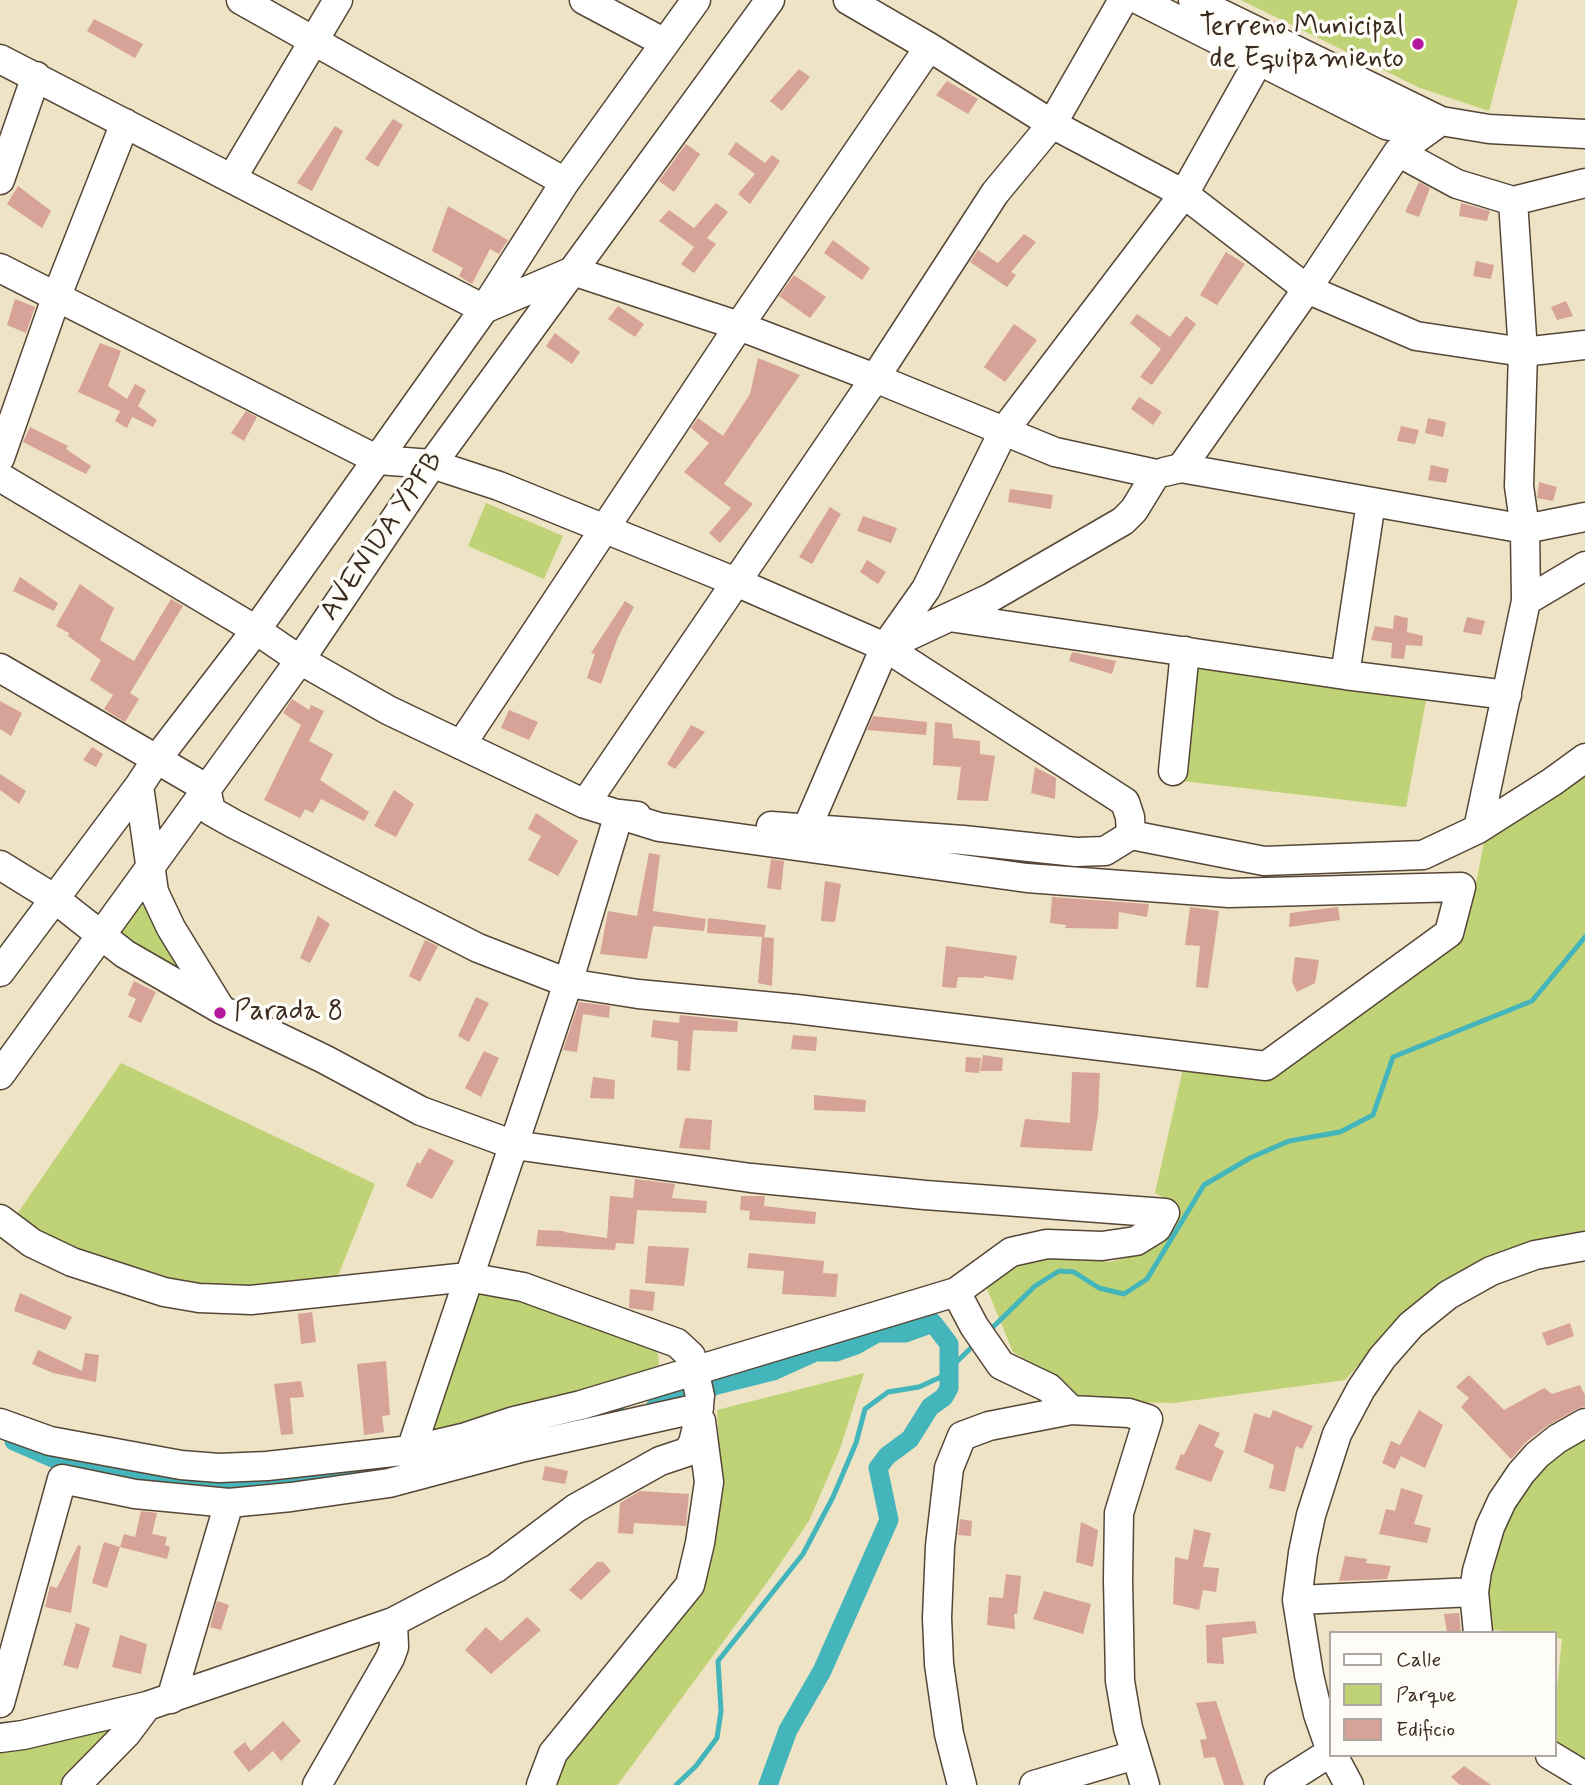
<!DOCTYPE html>
<style>
body{margin:0}
#map{position:relative;width:1585px;height:1785px;overflow:hidden;background:#eee3c5;font-family:Mynerve,sans-serif}
canvas{display:block}
.legend{position:absolute;left:1329px;top:1631px;width:228px;height:126px;box-sizing:border-box;background:#fdfcf7;border:2px solid #afa8a0;margin:0;padding:9px 12px;list-style:none;font-size:21px;color:#3b2a1e}
.legend li{display:flex;align-items:center;gap:14px;height:35px}
.legend b{width:35px;border:2px solid #afa8a0}
</style>
<div id="map">
<canvas width="1585" height="1785"></canvas>
<ul class="legend">
<li><b style="height:9px;background:#fff"></b>Calle</li>
<li><b style="height:19px;background:#bfd376"></b>Parque</li>
<li><b style="height:19px;background:#d7a297"></b>Edificio</li>
</ul>
</div>
<script>
const context = document.querySelector('canvas').getContext('2d');
context.lineJoin = 'round';
function fill(path, color) {
  context.fillStyle = color;
  context.fill(path, 'evenodd');
}
function toPath(rows) {
  const path = new Path2D();
  for (const r of rows) {
    path.moveTo(r[0], r[1]);
    for (let i = 2; i < r.length; i += 2) path.lineTo(r[i], r[i + 1]);
  }
  return path;
}
function strokePath(path, color, width, dash) {
  context.strokeStyle = color;
  context.lineWidth = width;
  context.lineCap = dash ? 'butt' : 'round';
  context.setLineDash(dash || []);
  context.stroke(path);
}
function drawText(font, color, halo, rows, align = 'center') {
  context.font = font + ' Mynerve,sans-serif';
  context.lineWidth = 7;
  context.setLineDash([]);
  context.textBaseline = 'middle';
  context.strokeStyle = halo;
  context.fillStyle = color;
  for (const [text, x, y, turn = 0] of rows) {
    context.save();
    context.translate(x, y);
    context.rotate((+turn || 0) * Math.PI / 180);
    context.textAlign = isNaN(turn) ? turn : align;
    if (halo) context.strokeText(text, 0, 0);
    context.fillText(text, 0, 0);
    context.restore();
  }
}
fill(toPath([
 [1241,0,1518,0,1489,111,1420,88],
 [486,503,563,536,544,579,468,546],
 [1192,658,1427,695,1406,807,1182,781],
 [1585,769,1585,1233,1388,1333,1345,1380,1174,1403,1071,1401,1054,1376,1013,1352,985,1284,1019,1260,1056,1254,1111,1262,1136,1254,1168,1221,1176,1204,1155,1193,1183,1069,1261,1078,1451,932,1471,907,1485,838],
 [139,891,183,972,110,934],
 [121,1063,375,1184,335,1283,192,1289,40,1238,15,1217],
 [477,1287,650,1343,658,1354,659,1365,654,1373,642,1379,424,1433],
 [864,1373,840,1449,809,1521,771,1577,619,1783,617,1785,557,1785,562,1762,701,1590,721,1485,717,1410],
 [1585,1437,1585,1760,1555,1740,1555,1709,1562,1639,1555,1638,1555,1633,1516,1633,1488,1629,1483,1604,1491,1560,1508,1509,1542,1466],
 [112,1730,60,1785,0,1785,0,1751]
]), '#bfd376');
strokePath(toPath([
 [988,1332,1035,1286,1059,1271,1074,1272,1099,1288,1124,1294,1147,1279,1204,1185,1250,1158,1289,1141,1340,1132,1373,1115,1393,1057,1532,1001,1585,937],
 [676,1785,696,1766,717,1738,721,1711,718,1661,803,1554,833,1497,856,1443,865,1409,888,1392,919,1387,941,1377,976,1343]
]), '#45b5bc', 5);
strokePath(toPath([
 [656,1406,717,1385,773,1371,815,1352,836,1352,856,1345,877,1333,905,1333,933,1323,949,1344,949,1388,944,1397,930,1407,910,1439,887,1456,878,1468,889,1520,822,1671,788,1730,768,1785],
 [553,1425,616,1413],
 [14,1441,62,1462,179,1485,239,1487,371,1472]
]), '#45b5bc', 19);
fill(toPath([
 [94,19,143,44,135,58,87,31],
 [799,69,810,77,782,111,770,101],
 [947,81,978,99,968,114,936,95],
 [393,119,403,125,378,167,365,159],
 [335,126,343,131,312,191,297,183],
 [736,142,765,163,772,155,780,161,750,204,738,194,755,174,728,154],
 [686,144,700,154,674,192,659,181],
 [1419,182,1430,188,1419,217,1405,212],
 [18,186,51,211,42,228,7,204],
 [716,203,728,212,707,238,716,244,694,273,681,264,694,247,659,221,669,210,694,228],
 [1461,203,1490,211,1487,221,1459,216],
 [448,206,508,240,499,254,490,249,472,284,459,276,463,268,432,251],
 [1024,234,1036,242,1011,272,1016,275,1007,287,970,262,978,250,998,263],
 [833,240,870,268,862,280,824,253],
 [1226,252,1245,264,1217,305,1200,295],
 [1476,261,1494,265,1491,279,1473,276],
 [794,275,826,297,810,318,779,296],
 [15,299,35,307,26,333,7,325],
 [1566,301,1573,316,1557,320,1551,307],
 [618,306,644,324,635,337,608,319],
 [1137,314,1170,337,1186,316,1196,324,1152,385,1140,377,1161,349,1130,323],
 [1014,324,1037,340,1005,382,984,367],
 [555,333,580,352,572,364,546,346],
 [100,343,121,351,108,386,127,399,135,384,146,390,138,406,157,420,153,427,132,417,127,428,115,421,120,411,78,392],
 [758,358,800,375,724,484,753,504,720,543,709,533,731,508,684,472,709,443,691,428,698,418,723,436,750,394],
 [1139,397,1162,412,1153,425,1131,409],
 [246,411,257,417,244,441,231,433],
 [1428,418,1446,422,1443,437,1425,433],
 [1401,426,1419,430,1415,444,1397,441],
 [30,427,68,446,66,449,91,466,86,474,23,442],
 [1431,465,1449,469,1446,483,1428,480],
 [1539,482,1557,487,1553,501,1537,498],
 [1010,489,1053,495,1051,509,1008,502],
 [830,507,841,514,812,564,799,557],
 [863,516,897,528,891,543,857,531],
 [867,560,886,572,878,584,860,572],
 [20,577,58,603,54,611,13,591],
 [80,584,114,608,100,640,134,661,171,599,183,606,130,693,139,699,125,722,104,709,113,695,90,680,101,660,68,636,69,633,56,626],
 [625,601,634,607,618,637,601,684,587,678,595,654,591,653],
 [1394,615,1408,618,1407,632,1423,636,1422,646,1406,645,1404,659,1391,658,1392,643,1371,640,1375,626,1393,629],
 [1467,617,1485,621,1481,635,1463,632],
 [1072,652,1116,661,1112,674,1069,661],
 [292,699,309,710,311,705,324,711,309,741,333,754,320,780,369,812,364,821,321,799,313,813,305,809,300,818,264,800,301,725,283,713],
 [0,701,22,713,11,736,0,729],
 [509,710,538,722,529,740,501,728],
 [873,716,927,722,926,735,867,730],
 [935,722,952,724,953,738,980,741,980,754,995,756,988,801,957,800,961,767,933,765],
 [691,725,705,732,675,769,667,764],
 [92,747,103,754,96,767,83,760],
 [1035,767,1056,778,1055,799,1031,793],
 [0,774,26,791,19,804,0,790],
 [394,790,414,804,396,837,374,826],
 [536,813,578,841,558,876,528,860,541,836,528,829],
 [649,853,660,855,653,911,706,919,704,931,653,926,647,959,600,954,608,911,637,916],
 [771,859,784,861,781,890,767,888],
 [825,881,841,884,835,922,821,921],
 [1052,897,1149,904,1147,917,1119,912,1118,929,1065,928,1066,925,1050,923],
 [1190,907,1219,911,1208,988,1196,987,1200,946,1185,945],
 [1338,907,1340,920,1289,927,1290,913],
 [318,916,330,924,310,963,300,958],
 [708,918,766,925,764,937,707,933],
 [762,937,774,938,772,986,758,983],
 [425,940,438,946,420,982,409,976],
 [946,946,1017,956,1013,980,984,976,984,978,958,977,956,988,942,987],
 [1295,957,1319,960,1315,983,1297,992,1292,982],
 [134,981,156,992,141,1023,128,1017,136,999,128,995],
 [476,997,489,1003,469,1042,458,1036],
 [579,1002,610,1006,609,1018,583,1014,577,1052,563,1050],
 [680,1015,738,1021,737,1032,693,1030,690,1071,677,1070,678,1041,651,1037,653,1020,679,1023],
 [793,1035,817,1037,816,1051,791,1049],
 [484,1051,499,1058,481,1097,465,1088],
 [983,1055,1003,1058,1002,1071,980,1071],
 [966,1057,981,1058,979,1073,965,1072],
 [1072,1072,1100,1073,1098,1114,1092,1151,1020,1147,1025,1119,1070,1123],
 [593,1077,615,1080,614,1099,590,1098],
 [814,1095,866,1100,865,1112,814,1110],
 [685,1118,712,1120,710,1150,679,1148],
 [429,1148,454,1161,432,1199,406,1186,417,1162,420,1164],
 [635,1179,675,1184,672,1198,707,1201,706,1213,637,1210,634,1244,616,1243,615,1250,536,1246,538,1230,564,1231,564,1232,607,1238,610,1196,633,1198],
 [741,1196,765,1196,764,1206,816,1212,815,1224,749,1220,750,1211,740,1210],
 [648,1246,689,1248,684,1286,645,1283],
 [749,1253,824,1261,823,1273,838,1274,836,1297,782,1294,784,1271,747,1268],
 [630,1289,655,1292,653,1311,629,1308],
 [20,1293,72,1317,65,1330,14,1311],
 [312,1312,316,1342,301,1344,298,1314],
 [1570,1323,1574,1336,1547,1346,1542,1333],
 [38,1350,82,1371,85,1353,99,1355,96,1382,53,1373,32,1364],
 [386,1361,390,1415,382,1416,384,1432,364,1435,357,1364],
 [1469,1375,1504,1410,1544,1388,1552,1394,1580,1385,1585,1395,1585,1406,1577,1409,1547,1426,1526,1442,1511,1459,1461,1407,1469,1398,1456,1387],
 [301,1381,304,1397,290,1398,293,1434,281,1435,274,1384],
 [1273,1410,1313,1426,1302,1449,1296,1446,1285,1492,1269,1488,1274,1465,1244,1452,1254,1413,1270,1418],
 [1419,1410,1443,1425,1425,1468,1401,1456,1395,1469,1382,1463,1391,1441,1400,1445],
 [1199,1424,1220,1433,1214,1446,1224,1451,1211,1482,1175,1469,1181,1454,1184,1455],
 [545,1466,568,1471,565,1484,542,1480],
 [1401,1488,1423,1495,1414,1524,1431,1528,1427,1543,1379,1534,1386,1509,1395,1511],
 [640,1491,689,1494,686,1526,634,1523,633,1534,618,1533,620,1503],
 [141,1511,157,1513,152,1534,167,1537,165,1545,170,1547,167,1559,120,1547,124,1534,135,1537],
 [960,1519,972,1521,971,1536,958,1535],
 [1081,1522,1098,1530,1093,1567,1076,1562],
 [1194,1529,1211,1533,1203,1567,1219,1568,1216,1592,1203,1590,1199,1610,1173,1604,1175,1557,1188,1560],
 [104,1542,120,1547,107,1588,92,1583],
 [78,1545,81,1546,71,1613,45,1607,50,1586,57,1588],
 [1345,1556,1367,1559,1366,1563,1391,1566,1387,1579,1339,1581],
 [597,1562,603,1562,611,1571,581,1600,569,1590],
 [1006,1574,1021,1576,1017,1614,1014,1614,1015,1629,987,1625,989,1597,1003,1598],
 [1044,1591,1091,1604,1083,1634,1033,1619],
 [217,1601,229,1605,221,1630,210,1627],
 [1459,1613,1461,1633,1447,1633,1444,1614],
 [527,1617,541,1630,491,1674,465,1650,486,1627,501,1641],
 [1255,1621,1257,1633,1222,1638,1224,1664,1207,1663,1206,1625],
 [76,1623,90,1628,78,1669,63,1665],
 [120,1635,147,1644,141,1674,112,1667],
 [1216,1701,1244,1785,1224,1785,1215,1757,1204,1758,1200,1740,1207,1739,1196,1703],
 [283,1721,301,1741,281,1761,273,1751,249,1772,233,1752,245,1742,251,1751],
 [1464,1766,1491,1785,1460,1785,1451,1777]
]), '#d7a297');
const minor = toPath([
 [241,0,565,182],
 [584,0,665,43],
 [848,0,929,47,1052,124,1184,194,1307,289,1416,336,1523,352,1585,345],
 [1139,0,1386,125,1424,133],
 [1193,0,1441,121,1489,129,1585,134],
 [0,59,484,309],
 [1398,152,1457,184,1513,201,1585,183],
 [232,178,338,0],
 [0,180,36,76],
 [0,268,378,460,432,464,499,486,736,582,885,647,1125,802,1130,817,1131,835,1105,851,1076,852,963,840,771,826],
 [484,309,573,271,739,326,875,378,1055,452,1156,474,1134,510,1123,521,990,598,885,647],
 [0,458,56,298,125,123],
 [1181,468,1307,289,1398,152,1441,121],
 [1164,472,1181,468,1525,529,1585,517],
 [0,477,256,630,300,660,388,710,585,804,659,827,1027,878,1229,893,1461,887,1449,933,1266,1066,796,1009,638,994,568,983,478,948,234,824,211,811,206,788,0,668],
 [1526,601,1585,566],
 [949,617,1345,675,1507,695],
 [1345,675,1371,502],
 [461,745,739,326,929,47],
 [1173,771,1185,651],
 [139,786,154,892,171,928,219,1006],
 [585,804,875,378,995,193,1052,124,1123,0],
 [807,828,885,647,926,589,1003,432,1184,194,1272,37],
 [1478,829,1526,601,1525,529,1519,486,1523,352,1513,201],
 [1131,835,1264,861,1423,855,1478,829,1552,782,1585,758],
 [0,865,55,899,125,954,222,1010,324,1059,421,1111,514,1145,751,1178,925,1195,1165,1213,1157,1228,1136,1241,1102,1246,1047,1244,1011,1252,956,1292,581,1405,514,1421,466,1437,411,1450,267,1466,219,1468,181,1465,50,1441,0,1423],
 [0,972,139,786,156,760,256,630,484,309,565,182,696,0],
 [0,1075,300,660,432,464,770,0],
 [0,1219,32,1243,72,1262,164,1292,199,1298,251,1300,468,1277,523,1287,677,1343,691,1356,700,1396,696,1431,693,1443,687,1452,660,1461,576,1508,496,1568,393,1622,147,1706,23,1735,0,1738],
 [956,1292,974,1326,1001,1365,1049,1388,1071,1410,1129,1413,1148,1419,1119,1513,1118,1579,1120,1681,1128,1728,1145,1785],
 [411,1450,568,983,619,814,637,816],
 [1297,1600,1474,1592],
 [1478,1633,1474,1592,1477,1571,1490,1527,1502,1501,1521,1473,1537,1455,1557,1439,1585,1423],
 [171,1699,229,1503],
 [0,1703,62,1479,135,1494,229,1503,291,1497,389,1483,524,1447,699,1408],
 [1331,1751,1318,1714,1309,1675,1297,1600,1303,1553,1311,1515,1337,1434,1361,1389,1382,1358,1411,1325,1448,1295,1491,1271,1535,1255,1585,1246],
 [1333,1755,1349,1785],
 [1550,1755,1585,1776],
 [76,1785,126,1734,147,1706],
 [317,1785,390,1658,394,1647,393,1622],
 [541,1785,553,1753,690,1585,700,1543,709,1482,701,1421],
 [962,1785,949,1734,939,1664,937,1618,940,1546,949,1468,962,1436,989,1426,1071,1410],
 [1034,1785,1135,1755],
 [1279,1785,1331,1752]
]);
strokePath(minor, '#564637', 31);
strokePath(minor, '#fff', 28);
for (const [x, y, r, color] of [
 [1418,44,7,"#b5179e"],
 [220,1013,7,"#b5179e"]
]) {
  const dot = new Path2D();
  dot.arc(x, y, r, 0, 2 * Math.PI);
  context.fillStyle = color;
  context.fill(dot);
  strokePath(dot, '#fdfcf7', 2.5);
}
drawText('28px', '#3b2a1e', '#fdfcf7', [
 ["Terreno Municipal",1404,28],
 ["de Equipamiento",1404,60],
 ["Parada 8",234,1013,"left"]
], 'right');
drawText('28px', '#3b2a1e', '#fdfcf7', [
 ["AVENIDA YPFB",383,537,-56]
]);
</script>
